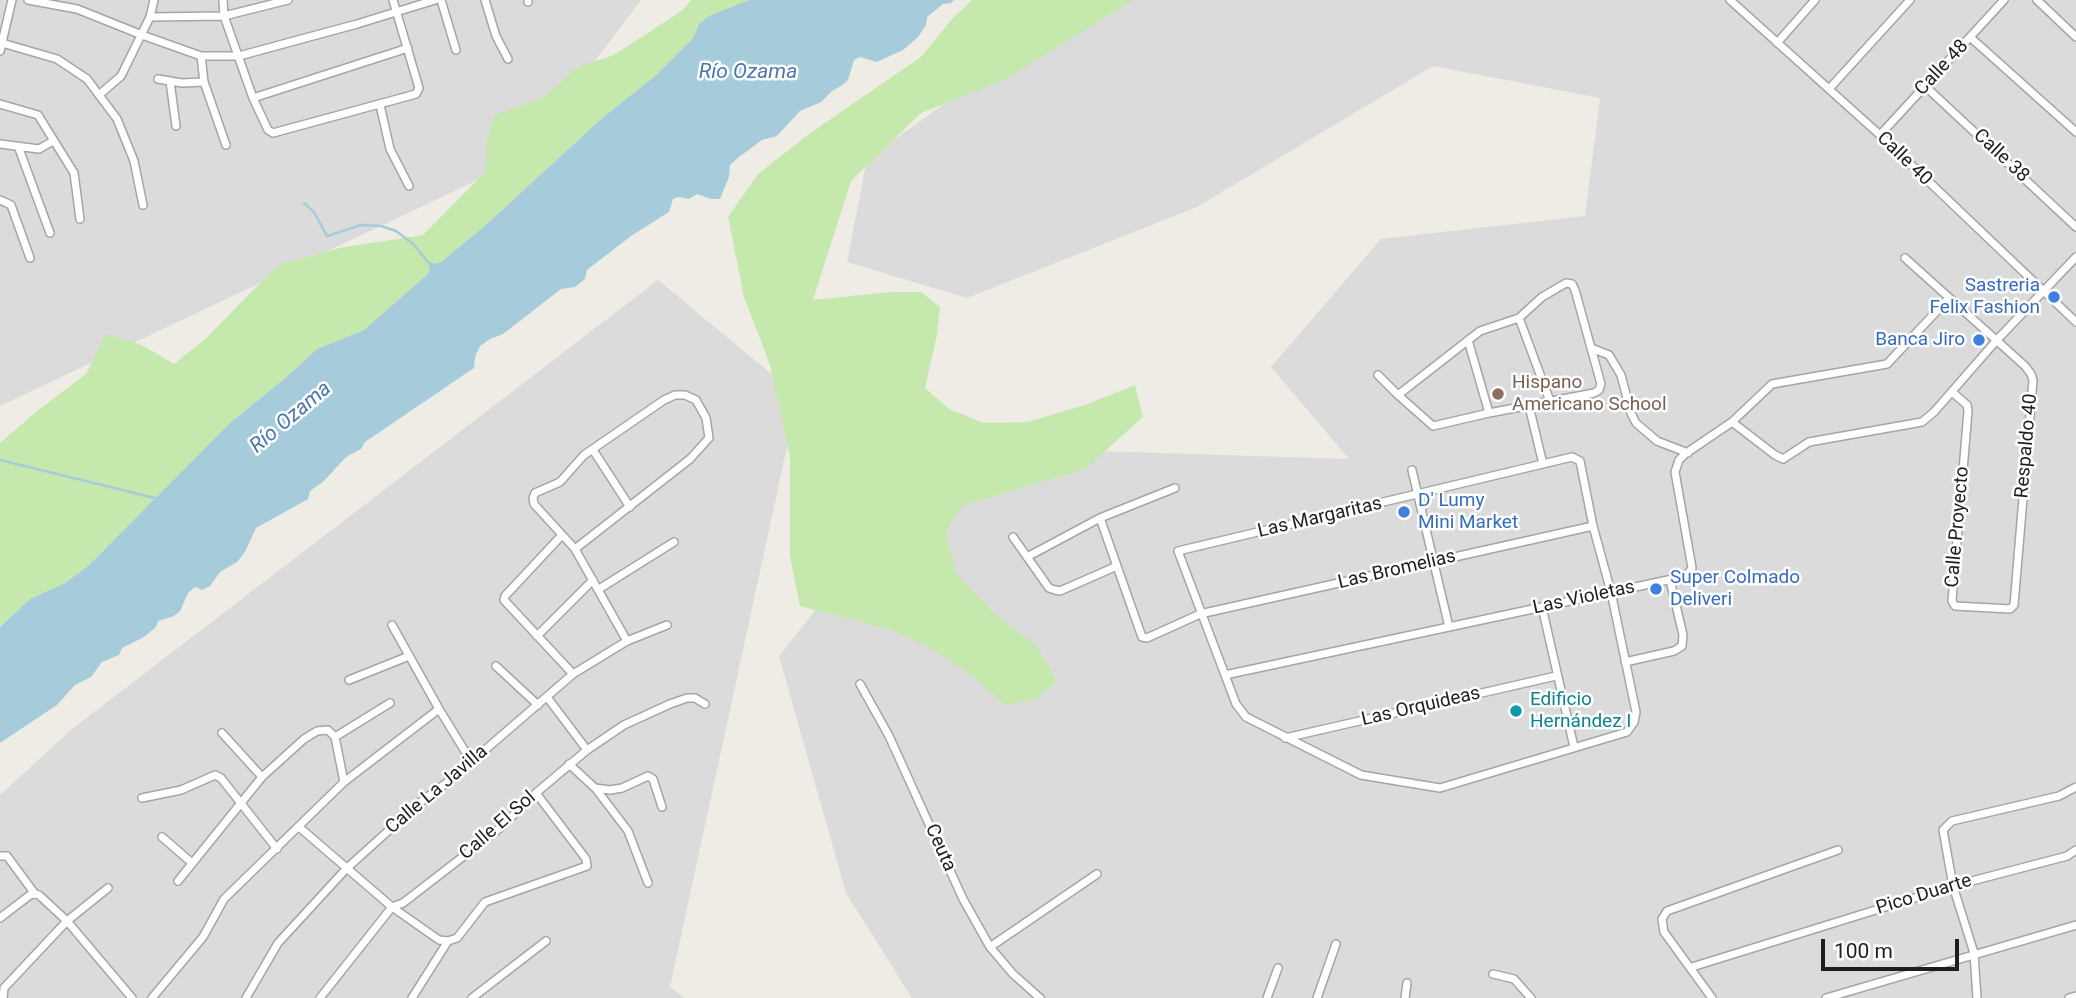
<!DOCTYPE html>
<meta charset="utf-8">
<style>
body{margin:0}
#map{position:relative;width:2076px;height:998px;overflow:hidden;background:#efece5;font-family:Roboto,sans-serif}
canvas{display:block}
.scale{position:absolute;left:1821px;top:939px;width:138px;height:32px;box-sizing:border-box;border:4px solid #1e1e1e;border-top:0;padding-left:9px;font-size:21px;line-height:24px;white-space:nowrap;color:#1e1e1e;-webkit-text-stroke:5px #fff;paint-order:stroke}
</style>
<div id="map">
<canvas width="2076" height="998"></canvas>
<div class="scale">100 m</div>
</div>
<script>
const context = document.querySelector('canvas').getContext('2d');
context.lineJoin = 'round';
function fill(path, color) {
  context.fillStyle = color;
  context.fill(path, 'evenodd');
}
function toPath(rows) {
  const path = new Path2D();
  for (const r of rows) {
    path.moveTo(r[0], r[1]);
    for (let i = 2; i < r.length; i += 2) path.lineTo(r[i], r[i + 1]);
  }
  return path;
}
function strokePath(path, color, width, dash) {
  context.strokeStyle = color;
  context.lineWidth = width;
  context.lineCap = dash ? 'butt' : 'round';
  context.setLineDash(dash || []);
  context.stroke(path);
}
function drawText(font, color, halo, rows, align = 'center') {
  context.font = font + ' Roboto,sans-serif';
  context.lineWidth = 5;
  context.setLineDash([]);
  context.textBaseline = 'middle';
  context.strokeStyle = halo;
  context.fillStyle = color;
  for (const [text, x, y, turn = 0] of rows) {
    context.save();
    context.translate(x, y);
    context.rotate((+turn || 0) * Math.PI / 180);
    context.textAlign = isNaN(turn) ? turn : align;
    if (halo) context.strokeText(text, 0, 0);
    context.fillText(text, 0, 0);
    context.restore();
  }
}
fill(toPath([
 [0,0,641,0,520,160,0,406],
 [1090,0,2076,0,2076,998,912,998,846,893,779,656,860,554,1004,448,1349,459,1271,367,1381,239,1585,216,1600,98,1433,66,1197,207,967,298,847,262,867,159],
 [658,280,798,396,670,987,685,998,0,998,0,795,72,729]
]), '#dcdbdb');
fill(toPath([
 [691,0,749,0,699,24,693,38,654,77,601,119,488,223,441,262,430,268,430,272,364,330,317,349,282,381,231,422,88,566,65,583,30,599,0,627,0,443,36,412,86,374,106,334,140,344,174,364,205,339,278,265,339,248,423,235,486,171,487,142,495,115,545,97,577,67,614,55,683,10],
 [972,0,1133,0,1006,79,921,113,851,181,813,300,890,292,921,292,940,307,937,335,925,388,949,409,984,423,1027,422,1085,405,1135,385,1143,417,1085,469,961,506,946,531,956,574,998,617,1037,646,1056,681,1036,699,1005,705,974,677,933,649,892,630,800,606,790,557,790,456,770,365,744,297,728,217,758,174,809,134,921,57,952,19]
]), '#c5e8ac');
fill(toPath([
 [749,0,954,0,951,3,943,4,927,17,926,25,918,37,903,50,877,62,860,57,854,60,848,80,841,86,832,91,821,102,800,111,777,136,762,140,739,157,730,165,729,177,720,199,711,199,697,194,689,199,678,197,673,199,669,212,631,236,587,270,585,279,575,287,561,289,503,334,490,339,480,346,475,357,474,368,365,442,361,449,346,457,324,481,310,491,308,499,256,528,245,552,237,562,220,572,210,586,202,590,195,587,188,593,180,611,174,616,158,621,156,627,144,637,122,648,119,655,102,662,91,677,75,685,57,705,0,743,0,627,30,599,65,583,88,566,231,422,282,381,317,349,364,330,430,272,428,261,435,264,441,262,488,223,601,119,654,77,693,38,699,24,709,16]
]), '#a6ccdb');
strokePath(toPath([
 [304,203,314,212,327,236,361,225,381,226,396,231,413,244,428,262],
 [0,460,155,498]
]), '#a6ccdb', 2.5);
const street = toPath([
 [28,0,77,9,142,35,201,56,239,56,357,24,435,0],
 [223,0,224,16,253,98,268,130,273,133,416,94,419,88,393,0],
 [441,0,456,50],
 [485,0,496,36,508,59],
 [528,0,528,2],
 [1730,0,1880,135,2076,322],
 [2037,0,2076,37],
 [150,17,224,16,288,0],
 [1970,37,2076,132],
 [2,43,57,59,87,79,117,119,134,161,143,205],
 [1777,43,1815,0],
 [0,51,12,0],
 [201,56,204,82,226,145],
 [158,79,182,83,204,82],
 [170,81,176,126],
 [1925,86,2076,227],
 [1829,89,1910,0],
 [99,95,121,76,150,17,154,0],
 [253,98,408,48],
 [0,104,38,115,74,173,80,219],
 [380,105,390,149,409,186],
 [1880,135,2004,0],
 [0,144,39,149,53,141],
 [18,146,50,233],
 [0,200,11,205,30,258],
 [1905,258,2025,366,2031,374,2033,380,2014,605,2010,609,1955,606,1952,601,1968,411,1967,405,1952,392],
 [1519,318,1550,401],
 [1468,340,1489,413,1594,393,1599,390,1601,384,1575,290,1572,284,1566,283,1542,297,1519,318,1480,331,1398,395,1433,426,1489,413],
 [1591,348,1609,355,1621,375,1631,413,1636,423,1657,441,1688,453],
 [1378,375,1398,395],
 [1529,406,1543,464],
 [1732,422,1772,384,1887,364,1949,298],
 [593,450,630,507],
 [1572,457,1580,461,1593,526,1611,592,1636,712,1634,722,1627,732,1440,788,1361,775,1246,717,1236,704,1178,551,1572,457],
 [1412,470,1449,627],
 [1100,518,1142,637,1147,638,1200,614,1593,526],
 [562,535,505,596,504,600,573,674],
 [1013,537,1049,588,1055,590,1060,591,1117,566],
 [575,549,690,459,709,438,706,418,696,400,685,395,675,395,664,400,584,455,560,482,535,493,533,498,534,504,575,549,627,641],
 [1027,557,1100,518,1175,488],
 [599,589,674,542],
 [1542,607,1574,747],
 [392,625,439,709,471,761],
 [537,636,593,580],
 [1625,662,1674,651,1682,646,1683,635,1670,580],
 [496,666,538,705],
 [1225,675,1682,577,1688,574,1692,568,1691,562,1675,472,1679,460,1685,454,1732,422,1775,455,1783,459,1809,442,1922,422,1934,412,1996,341,2076,257],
 [349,680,409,656],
 [860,684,889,736,963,899,990,947,1013,974,1040,998],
 [547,697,587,750],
 [222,733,262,777],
 [335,737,390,703],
 [1285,738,1556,676],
 [569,764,595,788,610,790,622,788,648,776,653,779,662,807],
 [596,789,628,831,648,883],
 [142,798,181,790,215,775,221,778,277,849],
 [299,827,392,907,439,940,448,941,457,938,485,902,587,866,586,859,536,793],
 [162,837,192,863],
 [0,856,7,856,35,894,39,895,67,921,132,998],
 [178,881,262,777,304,739,317,731,328,730,335,737,344,782],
 [0,918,30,895,35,894],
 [990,947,1097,874],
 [1692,967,1953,886,2067,856,2076,850],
 [1493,974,1514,979,1531,998],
 [3,998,4,988,67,921,108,888],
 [152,998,203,937,224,899,344,782,439,709],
 [246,998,278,943,346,869,418,804,449,781,573,674,627,641,667,625],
 [320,998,392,907,403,903,500,828,536,793,587,750,624,725,670,704,687,698,695,698,705,704],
 [412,998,448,941],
 [472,998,546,941],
 [1267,998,1278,968],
 [1317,998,1336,944],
 [1405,998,1407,983],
 [1712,998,1664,932,1662,919,1667,911,1838,850],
 [1826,998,2076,925],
 [1977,998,1974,953,1953,886,1943,830,1952,821,2059,796,2076,787],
 [2069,998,2076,996]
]);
strokePath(street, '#a5a5a5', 10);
strokePath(street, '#fff', 7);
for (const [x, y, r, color] of [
 [2054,297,7,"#3f7fe0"],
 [1979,340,7,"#3f7fe0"],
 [1498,394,7,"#8d6e63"],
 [1404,512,7,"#3f7fe0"],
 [1656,589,7,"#3f7fe0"],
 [1516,711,7,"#0f9aa8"]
]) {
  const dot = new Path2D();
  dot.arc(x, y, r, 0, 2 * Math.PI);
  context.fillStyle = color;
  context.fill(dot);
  strokePath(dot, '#fff', 2.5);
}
drawText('19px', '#1e1e1e', '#fff', [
 ["Calle 48",1942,68,-47],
 ["Calle 38",2001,156,43],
 ["Calle 40",1904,159,44],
 ["Respaldo 40",2027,446,-85],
 ["Las Margaritas",1320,518,-13],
 ["Calle Proyecto",1958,527,-85],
 ["Las Bromelias",1397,570,-13],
 ["Las Violetas",1584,598,-12],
 ["Las Orquideas",1421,707,-13],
 ["Calle La Javilla",437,790,-40],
 ["Calle El Sol",498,826,-41],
 ["Ceuta",940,848,66],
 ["Pico Duarte",1924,895,-17]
]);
drawText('19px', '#366cbe', '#fff', [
 ["Sastreria",2040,286],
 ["Felix Fashion",2040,308],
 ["Banca Jiro",1965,340],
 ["D' Lumy",1418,501,"left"],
 ["Mini Market",1418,523,"left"],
 ["Super Colmado",1670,578,"left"],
 ["Deliveri",1670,600,"left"]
], 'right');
drawText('19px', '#785e54', '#fff', [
 ["Hispano",1512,383],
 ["Americano School",1512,405]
], 'left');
drawText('19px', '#0d838f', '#fff', [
 ["Edificio",1530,700],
 ["Hernández I",1530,722]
], 'left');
drawText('italic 21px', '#4d76ac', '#fff', [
 ["Río Ozama",748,73],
 ["Río Ozama",291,418,-40]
]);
</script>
